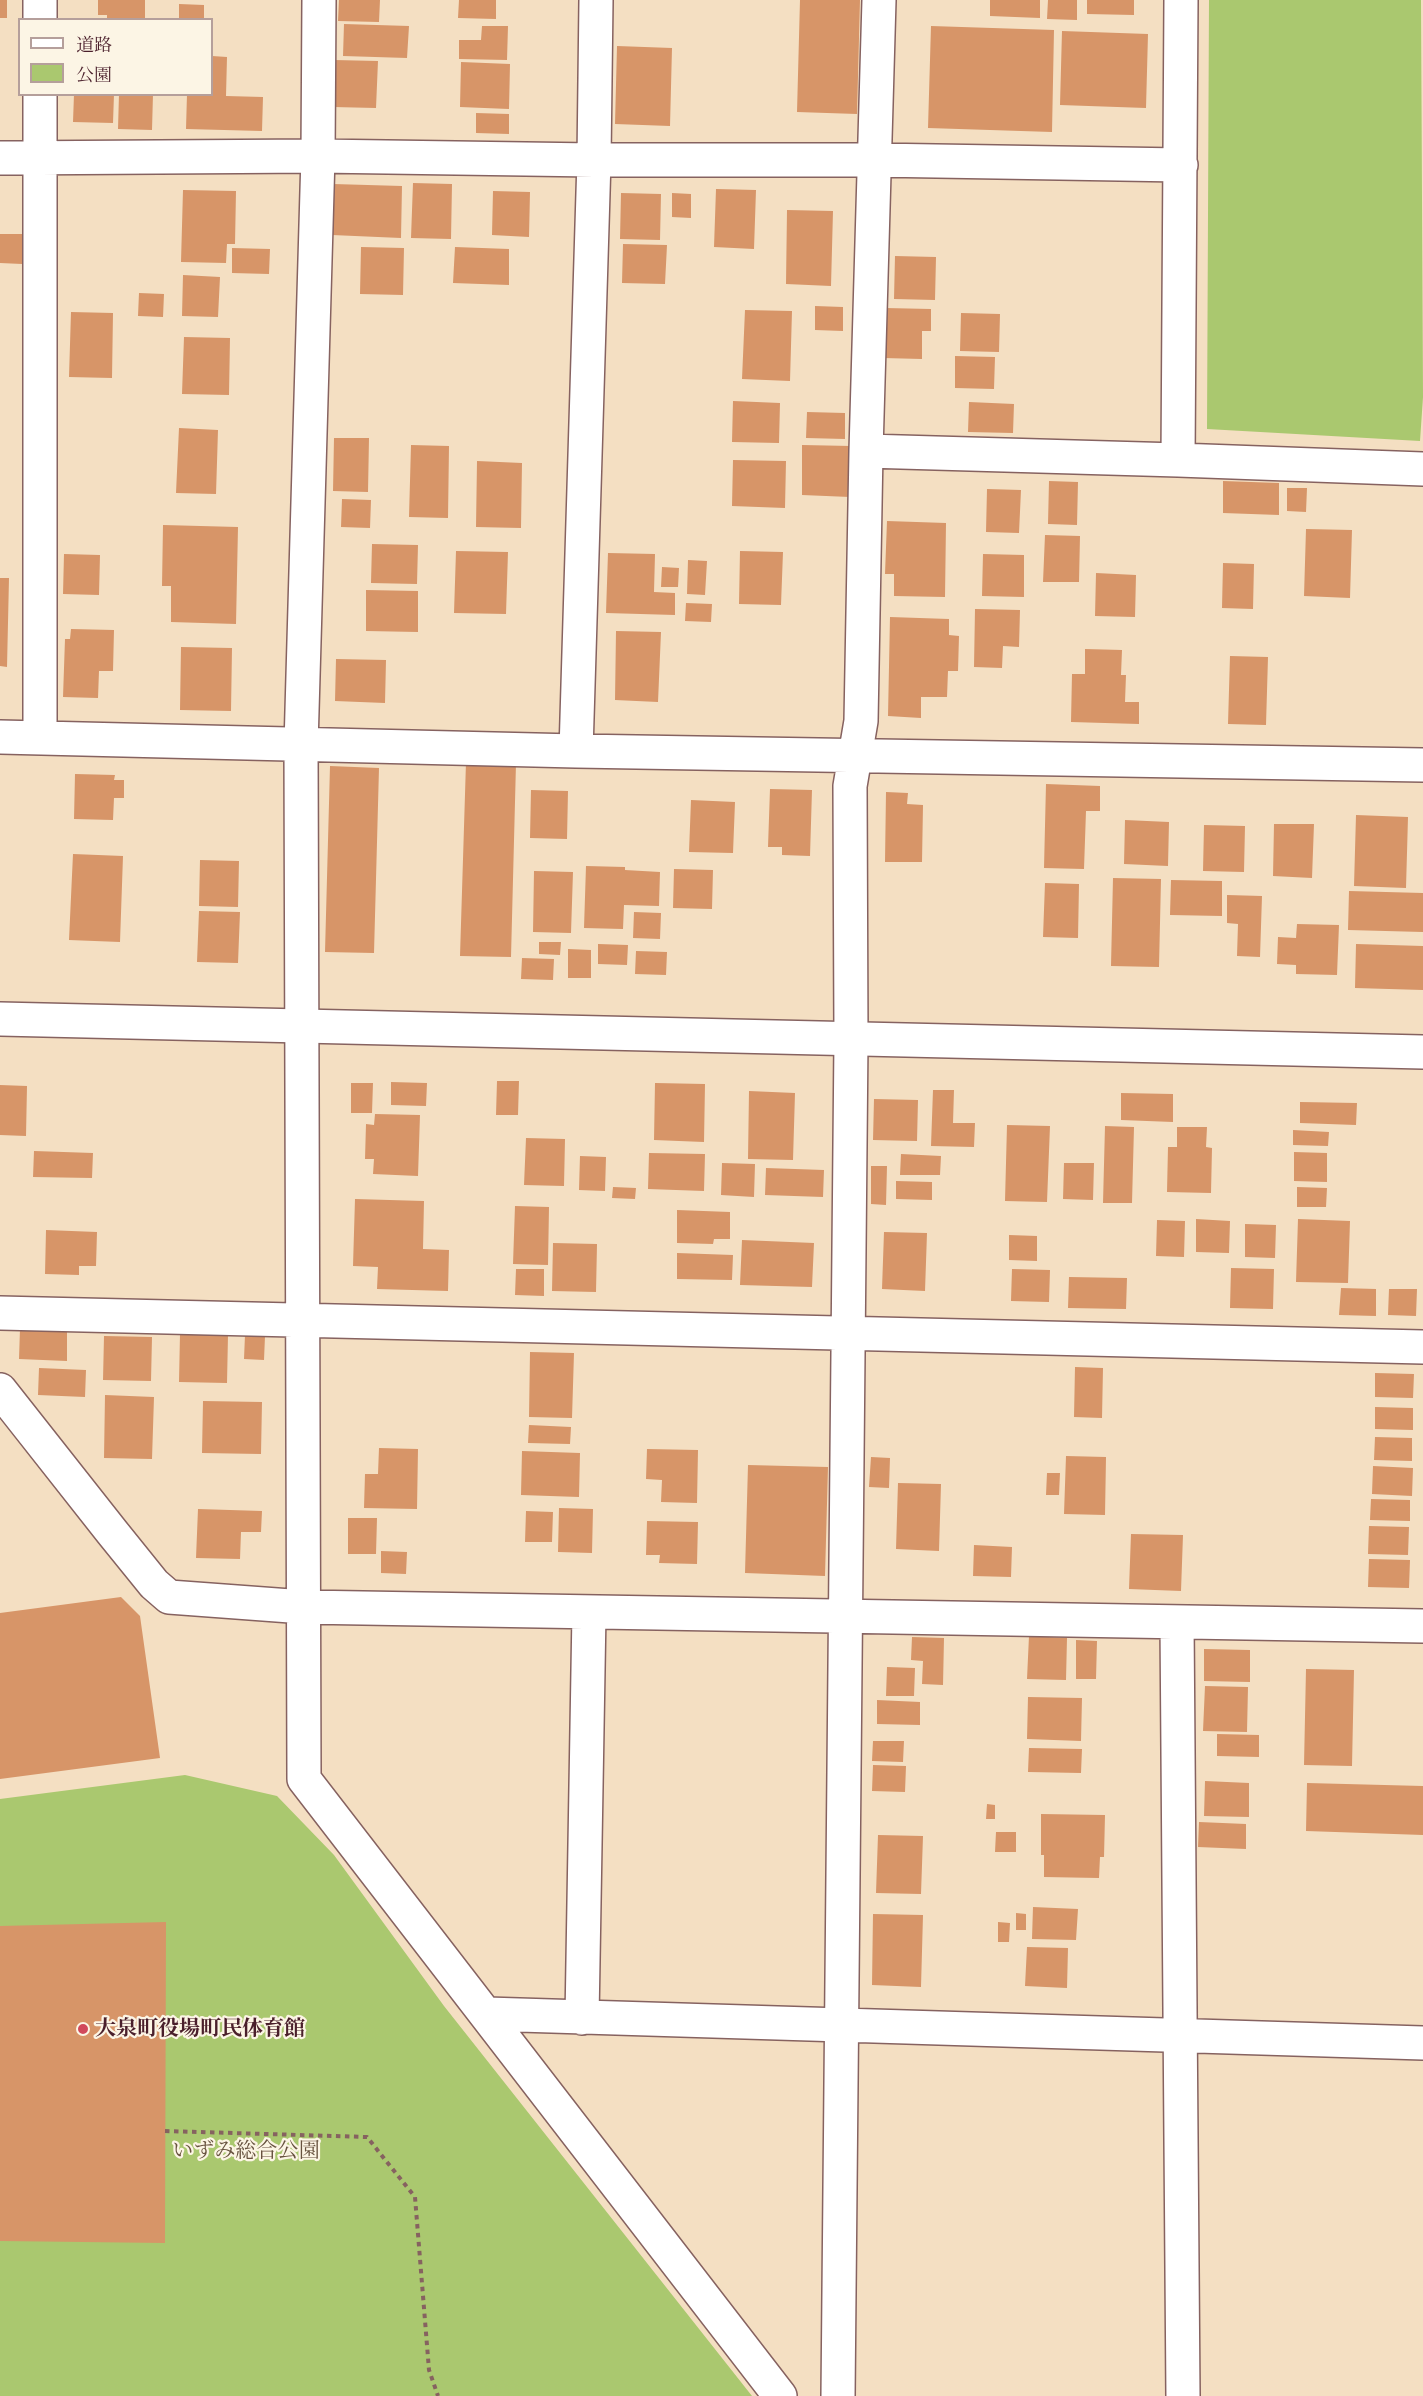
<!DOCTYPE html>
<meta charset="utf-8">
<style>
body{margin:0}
#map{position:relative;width:1423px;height:2396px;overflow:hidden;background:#f4dfc2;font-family:"EB Garamond","Noto Serif JP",serif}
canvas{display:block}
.legend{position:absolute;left:18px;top:18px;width:195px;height:78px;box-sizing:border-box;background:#fcf5e5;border:2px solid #b59f9b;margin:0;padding:8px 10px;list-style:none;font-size:18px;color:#4a1f2b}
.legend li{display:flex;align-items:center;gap:12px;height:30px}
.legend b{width:30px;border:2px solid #b59f9b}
</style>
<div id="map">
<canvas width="1423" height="2396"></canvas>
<ul class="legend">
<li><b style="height:8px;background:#fff"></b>道路</li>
<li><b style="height:16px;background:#aac86f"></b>公園</li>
</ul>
</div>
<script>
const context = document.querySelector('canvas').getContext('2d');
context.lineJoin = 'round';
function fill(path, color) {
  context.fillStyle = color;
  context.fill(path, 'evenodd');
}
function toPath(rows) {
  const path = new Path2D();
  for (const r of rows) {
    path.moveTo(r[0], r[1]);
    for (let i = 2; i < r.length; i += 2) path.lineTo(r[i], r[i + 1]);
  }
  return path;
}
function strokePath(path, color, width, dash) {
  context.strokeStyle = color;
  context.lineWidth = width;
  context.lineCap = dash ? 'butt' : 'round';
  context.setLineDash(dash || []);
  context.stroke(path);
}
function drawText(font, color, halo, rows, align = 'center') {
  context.font = font + ' "EB Garamond","Noto Serif JP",serif';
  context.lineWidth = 4.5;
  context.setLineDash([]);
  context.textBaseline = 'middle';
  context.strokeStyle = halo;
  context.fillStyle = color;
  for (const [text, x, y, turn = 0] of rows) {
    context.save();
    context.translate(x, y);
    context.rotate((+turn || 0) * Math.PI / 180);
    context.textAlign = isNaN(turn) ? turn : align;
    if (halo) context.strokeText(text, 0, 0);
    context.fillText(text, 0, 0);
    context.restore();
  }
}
fill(toPath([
 [1209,0,1421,0,1423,397,1420,441,1207,429],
 [185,1775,277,1796,334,1855,444,2006,752,2396,0,2396,0,1799]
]), '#aac86f');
fill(toPath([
 [0,0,7,0,7,18,0,18],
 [98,0,145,0,145,20,107,20,107,15,98,15],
 [339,0,380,0,379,22,338,21],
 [459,0,496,0,496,19,458,18],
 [800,0,860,0,857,114,797,112],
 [990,0,1040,0,1040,18,990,16],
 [1048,0,1077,0,1077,20,1047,19],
 [1087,0,1134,0,1134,15,1087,14],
 [179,4,204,5,204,20,179,20],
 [344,24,409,26,407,58,343,56],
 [482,26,508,26,507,60,459,59,459,40,481,40],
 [931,26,1054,30,1052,132,928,128],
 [1062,31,1148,34,1146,108,1060,105],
 [617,46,672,48,670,126,615,124],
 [212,56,227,57,226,96,263,97,262,131,186,129,187,94,212,94],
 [334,60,378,61,376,108,333,107],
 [461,62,510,64,509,109,460,107],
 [74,94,114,94,113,123,73,122],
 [119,94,153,94,152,130,118,129],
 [476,113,509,114,509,134,476,133],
 [413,183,452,184,451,239,411,238],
 [333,184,402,186,401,238,332,235],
 [716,189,756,190,754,249,714,247],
 [183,190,236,191,235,244,227,244,226,263,181,262],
 [493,191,530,192,529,237,492,235],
 [621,193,661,194,660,240,620,239],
 [672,193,691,194,691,218,672,217],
 [787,210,833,211,831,286,786,284],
 [0,234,23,234,22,264,0,263],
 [623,244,667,245,665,284,622,283],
 [361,247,404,248,403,295,360,294],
 [455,247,509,249,509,285,453,283],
 [232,248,270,249,269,274,232,273],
 [895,256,936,257,935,300,894,299],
 [183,275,220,277,218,317,182,316],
 [139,293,164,294,163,317,138,316],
 [815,306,843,307,843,331,815,330],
 [885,308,931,309,931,331,922,331,922,359,883,358],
 [745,310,792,311,790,381,742,379],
 [71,312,113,313,112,378,69,377],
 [961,313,1000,314,999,352,960,351],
 [184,337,230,338,229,395,182,394],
 [955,356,995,357,994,389,955,388],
 [733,401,780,403,779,443,732,442],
 [969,402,1014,404,1013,433,968,432],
 [807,412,845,413,845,439,806,438],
 [179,428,218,430,216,494,176,493],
 [334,438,369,438,368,492,333,491],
 [411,445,449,446,448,518,409,517],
 [802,445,851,446,850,497,802,495],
 [733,460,786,461,785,508,732,506],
 [477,461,522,463,521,528,476,527],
 [1049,481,1078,482,1077,525,1048,524],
 [1223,481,1279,483,1279,515,1223,513],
 [1287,488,1307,488,1306,512,1287,511],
 [987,489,1021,490,1019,533,986,532],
 [342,499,371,500,370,528,341,527],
 [887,521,946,523,945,597,894,596,894,574,885,574],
 [163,525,238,527,236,624,171,622,171,586,162,586],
 [1306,529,1352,530,1350,598,1304,596],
 [1045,535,1080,536,1079,582,1043,582],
 [372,544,418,545,417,584,371,583],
 [456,551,508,552,506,614,454,613],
 [740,551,783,552,781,605,739,604],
 [608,553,655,554,654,592,675,593,675,615,606,613],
 [64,554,100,555,99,595,63,594],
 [983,554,1024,555,1024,597,982,596],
 [688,560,707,561,705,595,687,594],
 [1223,563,1254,564,1253,609,1222,608],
 [662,567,679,568,678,587,661,587],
 [1096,573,1136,575,1135,617,1095,616],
 [0,578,9,578,7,667,0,666],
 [366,590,418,591,418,632,366,631],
 [686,603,712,604,711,622,685,621],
 [975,609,1020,610,1019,647,1003,646,1002,668,974,667],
 [890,617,949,619,949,635,959,636,958,671,948,671,947,697,921,697,921,718,888,716],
 [71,629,114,630,113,671,99,671,98,698,63,697,65,639,70,639],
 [616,631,661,632,658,702,615,700],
 [181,647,232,648,231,711,180,710],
 [1085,649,1122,650,1121,675,1126,675,1125,702,1139,702,1139,724,1071,722,1072,674,1085,674],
 [1230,656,1268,657,1266,725,1228,724],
 [336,659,386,660,385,703,335,701],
 [466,762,516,763,511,957,460,956],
 [330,766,379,768,374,953,325,952],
 [75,774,115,775,114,780,124,780,124,798,114,798,113,820,74,819],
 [1046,784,1100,786,1100,811,1086,811,1084,869,1044,868],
 [770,789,812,790,810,856,782,855,782,847,768,847],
 [531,790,568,791,567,839,530,838],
 [886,792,908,793,907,804,923,805,922,862,885,862],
 [691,800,735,802,733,853,689,852],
 [1356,815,1408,817,1406,888,1354,886],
 [1125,820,1169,822,1168,866,1124,864],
 [1274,824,1314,824,1312,878,1273,876],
 [1204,825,1245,826,1244,872,1203,871],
 [73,854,123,856,120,942,69,940],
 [200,860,239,861,238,907,199,906],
 [586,866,625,867,625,870,660,872,659,906,624,905,623,929,584,928],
 [674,869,713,870,712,909,673,908],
 [534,871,573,872,571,933,533,932],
 [1113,878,1161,879,1159,967,1111,966],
 [1171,880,1222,881,1222,916,1170,915],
 [1045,883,1079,884,1078,938,1043,937],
 [1349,891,1423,893,1423,932,1348,930],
 [1227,895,1262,896,1260,957,1237,956,1238,924,1227,923],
 [199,911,240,912,238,963,197,962],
 [634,912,661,913,660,939,633,938],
 [1297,924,1339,925,1337,975,1296,974,1296,965,1277,964,1278,937,1296,938],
 [539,942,561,942,560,955,539,954],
 [598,944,628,945,627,965,598,964],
 [1356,944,1423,946,1423,990,1355,988],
 [568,949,591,950,591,978,568,978],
 [636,951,667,952,666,975,635,974],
 [522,958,554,959,553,980,521,979],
 [497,1081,519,1081,518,1115,496,1115],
 [391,1082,427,1083,426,1106,391,1105],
 [351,1083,373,1083,372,1113,351,1113],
 [655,1083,705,1084,704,1142,654,1140],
 [0,1085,27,1086,26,1136,0,1135],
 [933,1090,954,1090,953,1123,975,1123,974,1147,931,1146],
 [749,1091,795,1093,793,1160,748,1159],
 [1121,1093,1173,1094,1173,1122,1121,1120],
 [874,1099,918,1100,917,1141,873,1140],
 [1300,1102,1357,1103,1356,1125,1300,1123],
 [375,1114,420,1115,418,1176,373,1174,374,1159,365,1159,366,1124,374,1125],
 [1007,1125,1050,1126,1047,1202,1005,1201],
 [1105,1126,1134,1127,1132,1203,1103,1203],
 [1177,1127,1207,1127,1206,1147,1212,1148,1211,1193,1167,1192,1168,1147,1177,1147],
 [1293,1130,1329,1132,1328,1146,1293,1145],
 [526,1138,565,1139,564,1186,524,1185],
 [34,1151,93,1153,92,1178,33,1177],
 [1294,1152,1327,1153,1327,1182,1294,1181],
 [649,1153,705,1154,704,1191,648,1189],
 [901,1154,941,1156,940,1175,900,1175],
 [580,1156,606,1157,605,1191,579,1190],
 [722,1163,755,1164,754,1197,721,1195],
 [1064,1163,1094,1163,1093,1200,1063,1199],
 [871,1166,887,1166,886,1205,871,1204],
 [766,1168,824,1170,823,1197,765,1195],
 [896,1181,932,1182,932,1200,896,1199],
 [613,1187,636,1188,635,1199,612,1198],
 [1297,1187,1327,1188,1326,1207,1297,1207],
 [355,1199,424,1201,423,1249,449,1250,448,1291,377,1289,378,1267,353,1266],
 [515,1206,549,1207,548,1265,513,1264],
 [677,1210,730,1212,730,1239,714,1239,713,1244,677,1243],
 [1196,1219,1230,1221,1229,1253,1196,1252],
 [1298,1219,1350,1221,1348,1283,1296,1282],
 [1157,1220,1185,1221,1184,1257,1156,1256],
 [1245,1224,1276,1225,1275,1258,1245,1257],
 [46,1230,97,1232,96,1266,79,1266,79,1275,45,1274],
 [884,1232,927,1233,925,1291,882,1289],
 [1009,1235,1037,1236,1037,1261,1009,1260],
 [742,1240,814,1243,812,1287,740,1285],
 [553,1243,597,1244,596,1292,552,1291],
 [677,1253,733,1255,732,1280,677,1279],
 [1231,1268,1274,1269,1273,1309,1230,1308],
 [516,1269,544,1269,544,1296,515,1295],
 [1012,1269,1050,1270,1049,1302,1011,1301],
 [1069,1277,1127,1278,1126,1309,1068,1308],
 [1341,1288,1376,1289,1376,1316,1339,1315],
 [1389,1289,1417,1289,1416,1316,1388,1315],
 [20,1329,67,1330,67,1361,19,1359],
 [180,1334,228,1335,227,1383,179,1382],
 [245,1335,265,1336,264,1360,244,1359],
 [104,1336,152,1337,151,1381,103,1380],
 [530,1352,574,1353,572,1418,529,1417],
 [1075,1367,1103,1368,1102,1418,1074,1417],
 [39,1368,86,1370,85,1397,38,1395],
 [1375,1373,1414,1374,1413,1398,1375,1397],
 [105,1395,154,1397,152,1459,104,1458],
 [203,1401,262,1402,261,1454,202,1453],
 [1375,1407,1413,1408,1413,1430,1375,1429],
 [529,1425,571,1427,570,1444,528,1443],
 [1375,1437,1412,1438,1412,1461,1374,1460],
 [379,1448,418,1449,417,1509,364,1508,365,1474,378,1474],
 [647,1449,698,1450,697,1503,661,1502,662,1480,646,1479],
 [522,1451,580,1453,579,1497,521,1495],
 [1066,1456,1106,1457,1105,1515,1064,1514],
 [871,1457,890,1458,889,1488,869,1487],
 [748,1465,828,1467,825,1576,745,1573],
 [1373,1466,1413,1468,1412,1496,1372,1494],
 [1047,1473,1060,1473,1059,1495,1046,1495],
 [898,1483,941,1484,939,1551,896,1549],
 [1371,1499,1410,1500,1410,1521,1370,1520],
 [559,1508,593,1509,592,1553,558,1552],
 [198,1509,262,1511,261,1532,241,1532,240,1559,196,1558],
 [526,1511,553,1512,552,1542,525,1542],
 [348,1518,377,1518,376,1554,348,1554],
 [647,1521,698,1522,697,1564,659,1563,660,1555,646,1555],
 [1369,1526,1409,1527,1408,1555,1368,1554],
 [1131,1534,1183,1535,1181,1591,1129,1589],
 [974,1545,1012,1547,1011,1577,973,1576],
 [381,1551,407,1552,406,1574,381,1573],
 [1369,1559,1410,1560,1409,1588,1368,1587],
 [121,1597,140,1616,160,1758,0,1779,0,1613],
 [1029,1636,1067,1638,1066,1680,1027,1679],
 [912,1637,944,1638,943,1685,922,1684,923,1661,911,1660],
 [1076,1640,1097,1641,1096,1679,1076,1679],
 [1204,1649,1250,1650,1250,1682,1204,1681],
 [887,1667,915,1668,914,1696,886,1696],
 [1306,1669,1354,1670,1352,1766,1304,1765],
 [1205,1686,1248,1687,1247,1732,1203,1731],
 [1028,1697,1082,1698,1081,1741,1027,1739],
 [877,1700,920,1702,920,1725,877,1724],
 [1217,1734,1259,1735,1259,1757,1217,1756],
 [873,1741,904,1741,903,1762,872,1761],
 [1029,1748,1082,1749,1081,1773,1028,1772],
 [873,1765,906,1766,905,1792,872,1791],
 [1205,1781,1249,1783,1249,1817,1204,1816],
 [1307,1783,1423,1786,1423,1835,1306,1831],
 [987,1804,995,1805,995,1819,986,1819],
 [1041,1814,1105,1815,1104,1857,1100,1857,1099,1878,1044,1877,1044,1855,1041,1855],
 [1199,1822,1246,1824,1246,1849,1198,1847],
 [996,1832,1016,1832,1016,1852,995,1852],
 [878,1835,923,1836,921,1894,876,1893],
 [1033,1907,1078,1909,1076,1940,1032,1939],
 [1016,1913,1026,1914,1026,1930,1016,1930],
 [873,1914,923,1915,921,1987,872,1985],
 [166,1922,165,2243,0,2241,0,1926],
 [998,1922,1010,1923,1009,1942,998,1942],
 [1027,1947,1068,1948,1067,1988,1025,1986]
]), '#d79568');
const minor = toPath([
 [319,0,318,156,301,745,304,1779,780,2396],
 [40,20,40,0],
 [0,158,318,156,594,160,875,160,1181,165],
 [866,451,1178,460,1423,469],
 [1178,460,1181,0],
 [0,737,576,751,1423,765],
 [40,738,40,94],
 [576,751,594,160,596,0],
 [0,1313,1423,1347],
 [0,1390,112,1532,154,1584,169,1597,304,1607,1423,1626],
 [1177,1622,1183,2396],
 [487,2014,1423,2043],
 [582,2018,589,1612],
 [838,2396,851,1040,850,786,861,721,866,451,879,0]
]);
const tertiary = toPath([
 [0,1019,1423,1052]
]);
strokePath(minor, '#866260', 36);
strokePath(tertiary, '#866260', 36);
strokePath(toPath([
 [165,2131,367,2137,415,2197,429,2370,438,2396]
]), '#866260', 4, [4.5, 4.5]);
strokePath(minor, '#fff', 33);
strokePath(tertiary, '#fff', 33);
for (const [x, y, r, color] of [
 [83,2029,6,"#d1495b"]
]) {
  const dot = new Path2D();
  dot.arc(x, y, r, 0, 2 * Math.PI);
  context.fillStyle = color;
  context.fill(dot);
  strokePath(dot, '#fcf5e5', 2);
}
drawText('bold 21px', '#4a1f2b', '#fcf5e5', [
 ["大泉町役場町民体育館",95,2029]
], 'left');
drawText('21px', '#67523f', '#fcf5e5', [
 ["いずみ総合公園",246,2151]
]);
</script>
